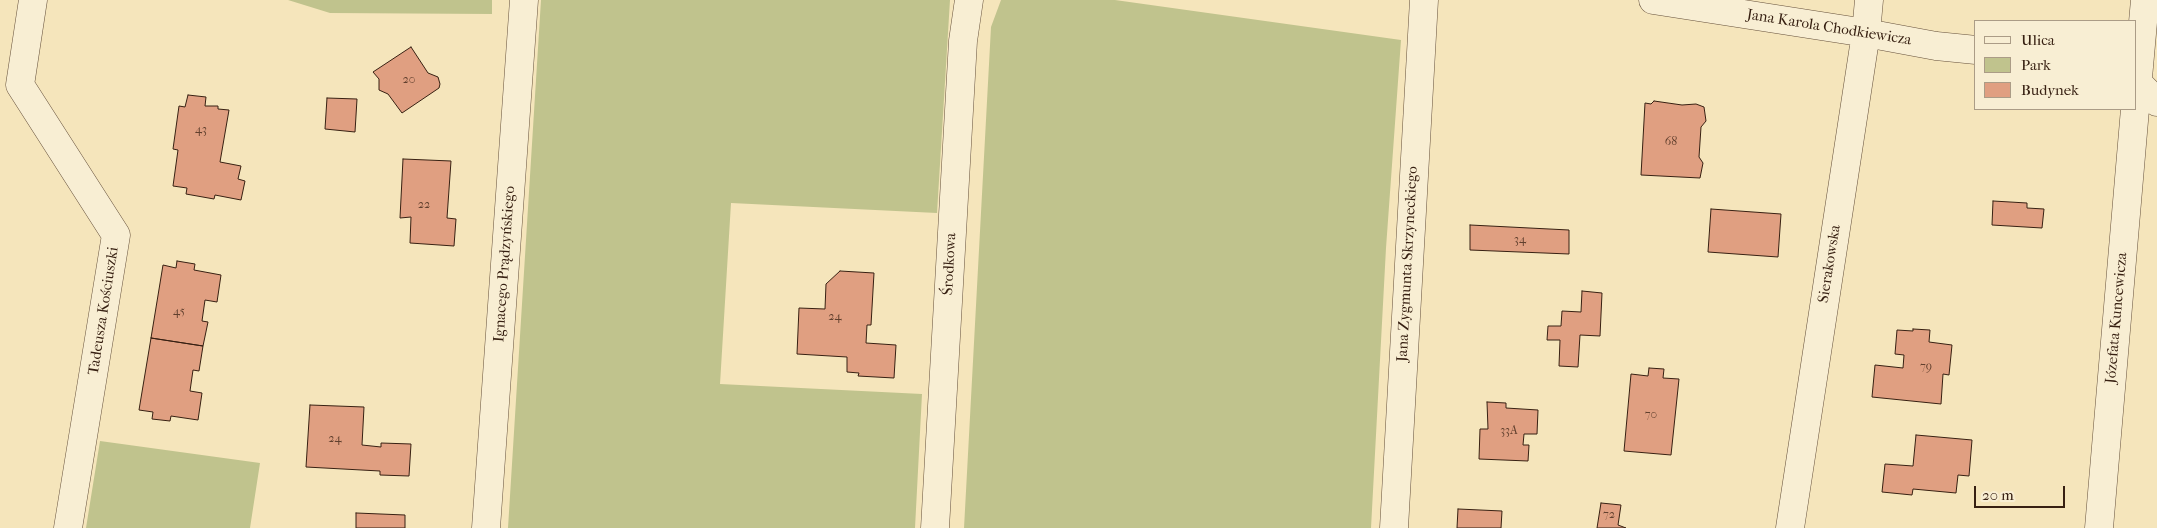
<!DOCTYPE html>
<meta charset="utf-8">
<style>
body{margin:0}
#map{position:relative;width:2157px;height:528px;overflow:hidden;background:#f5e5bb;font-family:"IM FELL French Canon",serif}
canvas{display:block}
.legend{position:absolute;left:1974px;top:20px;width:162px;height:90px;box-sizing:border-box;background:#f8eed3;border:1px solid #ab9c86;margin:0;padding:6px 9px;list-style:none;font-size:15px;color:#372012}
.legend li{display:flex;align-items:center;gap:10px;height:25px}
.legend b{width:25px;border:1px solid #ab9c86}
.scale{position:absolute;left:1974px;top:486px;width:91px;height:22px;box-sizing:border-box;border:2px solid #372012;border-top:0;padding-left:6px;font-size:15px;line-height:18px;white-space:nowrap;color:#372012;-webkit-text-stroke:4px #f8eed3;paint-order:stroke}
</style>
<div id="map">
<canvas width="2157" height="528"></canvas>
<ul class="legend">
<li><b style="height:6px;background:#f8eed3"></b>Ulica</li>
<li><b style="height:14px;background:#c0c38d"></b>Park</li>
<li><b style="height:14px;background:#e09f81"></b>Budynek</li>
</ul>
<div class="scale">20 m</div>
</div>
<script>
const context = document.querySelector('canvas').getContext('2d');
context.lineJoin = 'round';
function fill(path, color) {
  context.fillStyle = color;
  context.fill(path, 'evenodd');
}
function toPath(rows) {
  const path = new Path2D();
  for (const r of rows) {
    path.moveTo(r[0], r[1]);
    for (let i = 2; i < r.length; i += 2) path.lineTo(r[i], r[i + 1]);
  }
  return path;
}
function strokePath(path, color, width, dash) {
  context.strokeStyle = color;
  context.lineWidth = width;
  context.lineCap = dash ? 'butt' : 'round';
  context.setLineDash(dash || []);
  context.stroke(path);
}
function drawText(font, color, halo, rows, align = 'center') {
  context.font = font + ' "IM FELL French Canon",serif';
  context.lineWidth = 5;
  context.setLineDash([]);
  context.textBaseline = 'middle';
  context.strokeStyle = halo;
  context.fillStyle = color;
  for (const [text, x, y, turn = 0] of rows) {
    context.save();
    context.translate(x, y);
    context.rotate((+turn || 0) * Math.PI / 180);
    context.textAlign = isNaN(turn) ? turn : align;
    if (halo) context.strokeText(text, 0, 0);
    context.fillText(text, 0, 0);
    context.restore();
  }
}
fill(toPath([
 [288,0,492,0,492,14,330,13],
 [541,0,950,0,937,213,731,203,720,384,922,394,915,528,508,528],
 [1001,0,1115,0,1401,40,1386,248,1371,528,964,528,991,27],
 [100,441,260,463,250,528,86,528]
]), '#c0c38d');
const building = toPath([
 [411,47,428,73,438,77,440,84,439,88,402,113,388,94,379,90,379,79,373,72,411,47],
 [188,95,206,97,205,106,218,106,218,109,229,110,220,162,241,166,238,179,245,181,241,200,215,195,214,199,186,194,187,188,173,186,178,150,173,149,179,106,185,107,188,95],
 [327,98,357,99,355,132,325,129,327,98],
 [1654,101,1682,105,1696,104,1704,107,1706,121,1701,127,1699,157,1703,163,1700,178,1641,175,1645,103,1651,104,1654,101],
 [403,159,451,161,447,218,456,219,454,246,410,243,411,217,400,218,403,159],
 [1993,201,2027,203,2027,208,2044,209,2042,228,1992,225,1993,201],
 [1711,209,1781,214,1778,257,1708,252,1711,209],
 [1470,225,1569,230,1569,254,1470,250,1470,225],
 [177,261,195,264,194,270,221,275,217,302,205,300,202,321,208,322,203,346,151,338,163,265,176,268,177,261],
 [840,271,874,273,871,325,867,325,866,343,896,345,894,378,858,376,859,373,847,372,847,357,797,354,799,308,825,309,826,284,840,271],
 [1582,291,1602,293,1600,336,1580,335,1578,367,1559,366,1560,340,1547,340,1548,326,1561,326,1562,311,1581,312,1582,291],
 [1913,329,1930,330,1929,342,1952,345,1949,375,1943,374,1941,404,1872,397,1875,365,1903,368,1904,355,1895,354,1897,330,1913,331,1913,329],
 [151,338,203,346,199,371,193,370,190,391,202,393,198,420,171,416,170,421,152,419,153,412,139,410,151,338],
 [1649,368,1664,369,1663,378,1679,379,1671,455,1624,451,1631,374,1648,376,1649,368],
 [1487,402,1506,403,1506,408,1538,410,1537,434,1524,434,1523,445,1529,445,1528,461,1479,459,1480,429,1488,429,1487,402],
 [310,405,364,407,362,445,381,447,381,443,411,444,409,476,380,475,380,471,306,467,310,405],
 [1916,435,1972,440,1969,476,1958,475,1956,493,1913,489,1912,495,1882,492,1885,464,1913,466,1916,435],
 [1601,503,1621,505,1618,525,1626,528,1597,528,1601,503],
 [1458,509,1502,511,1501,528,1457,528,1458,509],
 [356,513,405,515,405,528,356,528,356,513]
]);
fill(building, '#e09f81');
strokePath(building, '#372012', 1);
const minor = toPath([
 [33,0,20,85,116,235,68,528],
 [1653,0,1866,33,1936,46,1976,50],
 [2136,81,2157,102],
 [2136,100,2145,0],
 [486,528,524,0],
 [935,528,963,41,969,0],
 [1394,528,1424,0],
 [1790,528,1866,33,1869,0],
 [2099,528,2135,109]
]);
strokePath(minor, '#66513c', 29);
strokePath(minor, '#f8eed3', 28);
drawText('12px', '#61402e', null, [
 ["20",409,80],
 ["43",201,130],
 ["68",1671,142],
 ["22",424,205],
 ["34",1520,240],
 ["45",179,312],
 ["24",835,317],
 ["79",1926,367],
 ["70",1651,415],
 ["33A",1509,431],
 ["24",335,439],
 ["72",1609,515]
]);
drawText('15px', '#372012', '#f8eed3', [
 ["Jana Karola Chodkiewicza",1829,28,9],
 ["Ignacego Prądzyńskiego",505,264,-86],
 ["Środkowa",950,264,-87],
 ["Jana Zygmunta Skrzyneckiego",1408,264,-87],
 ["Sierakowska",1830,264,-81],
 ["Tadeusza Kościuszki",104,311,-81],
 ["Józefata Kuncewicza",2117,318,-85]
]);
</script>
